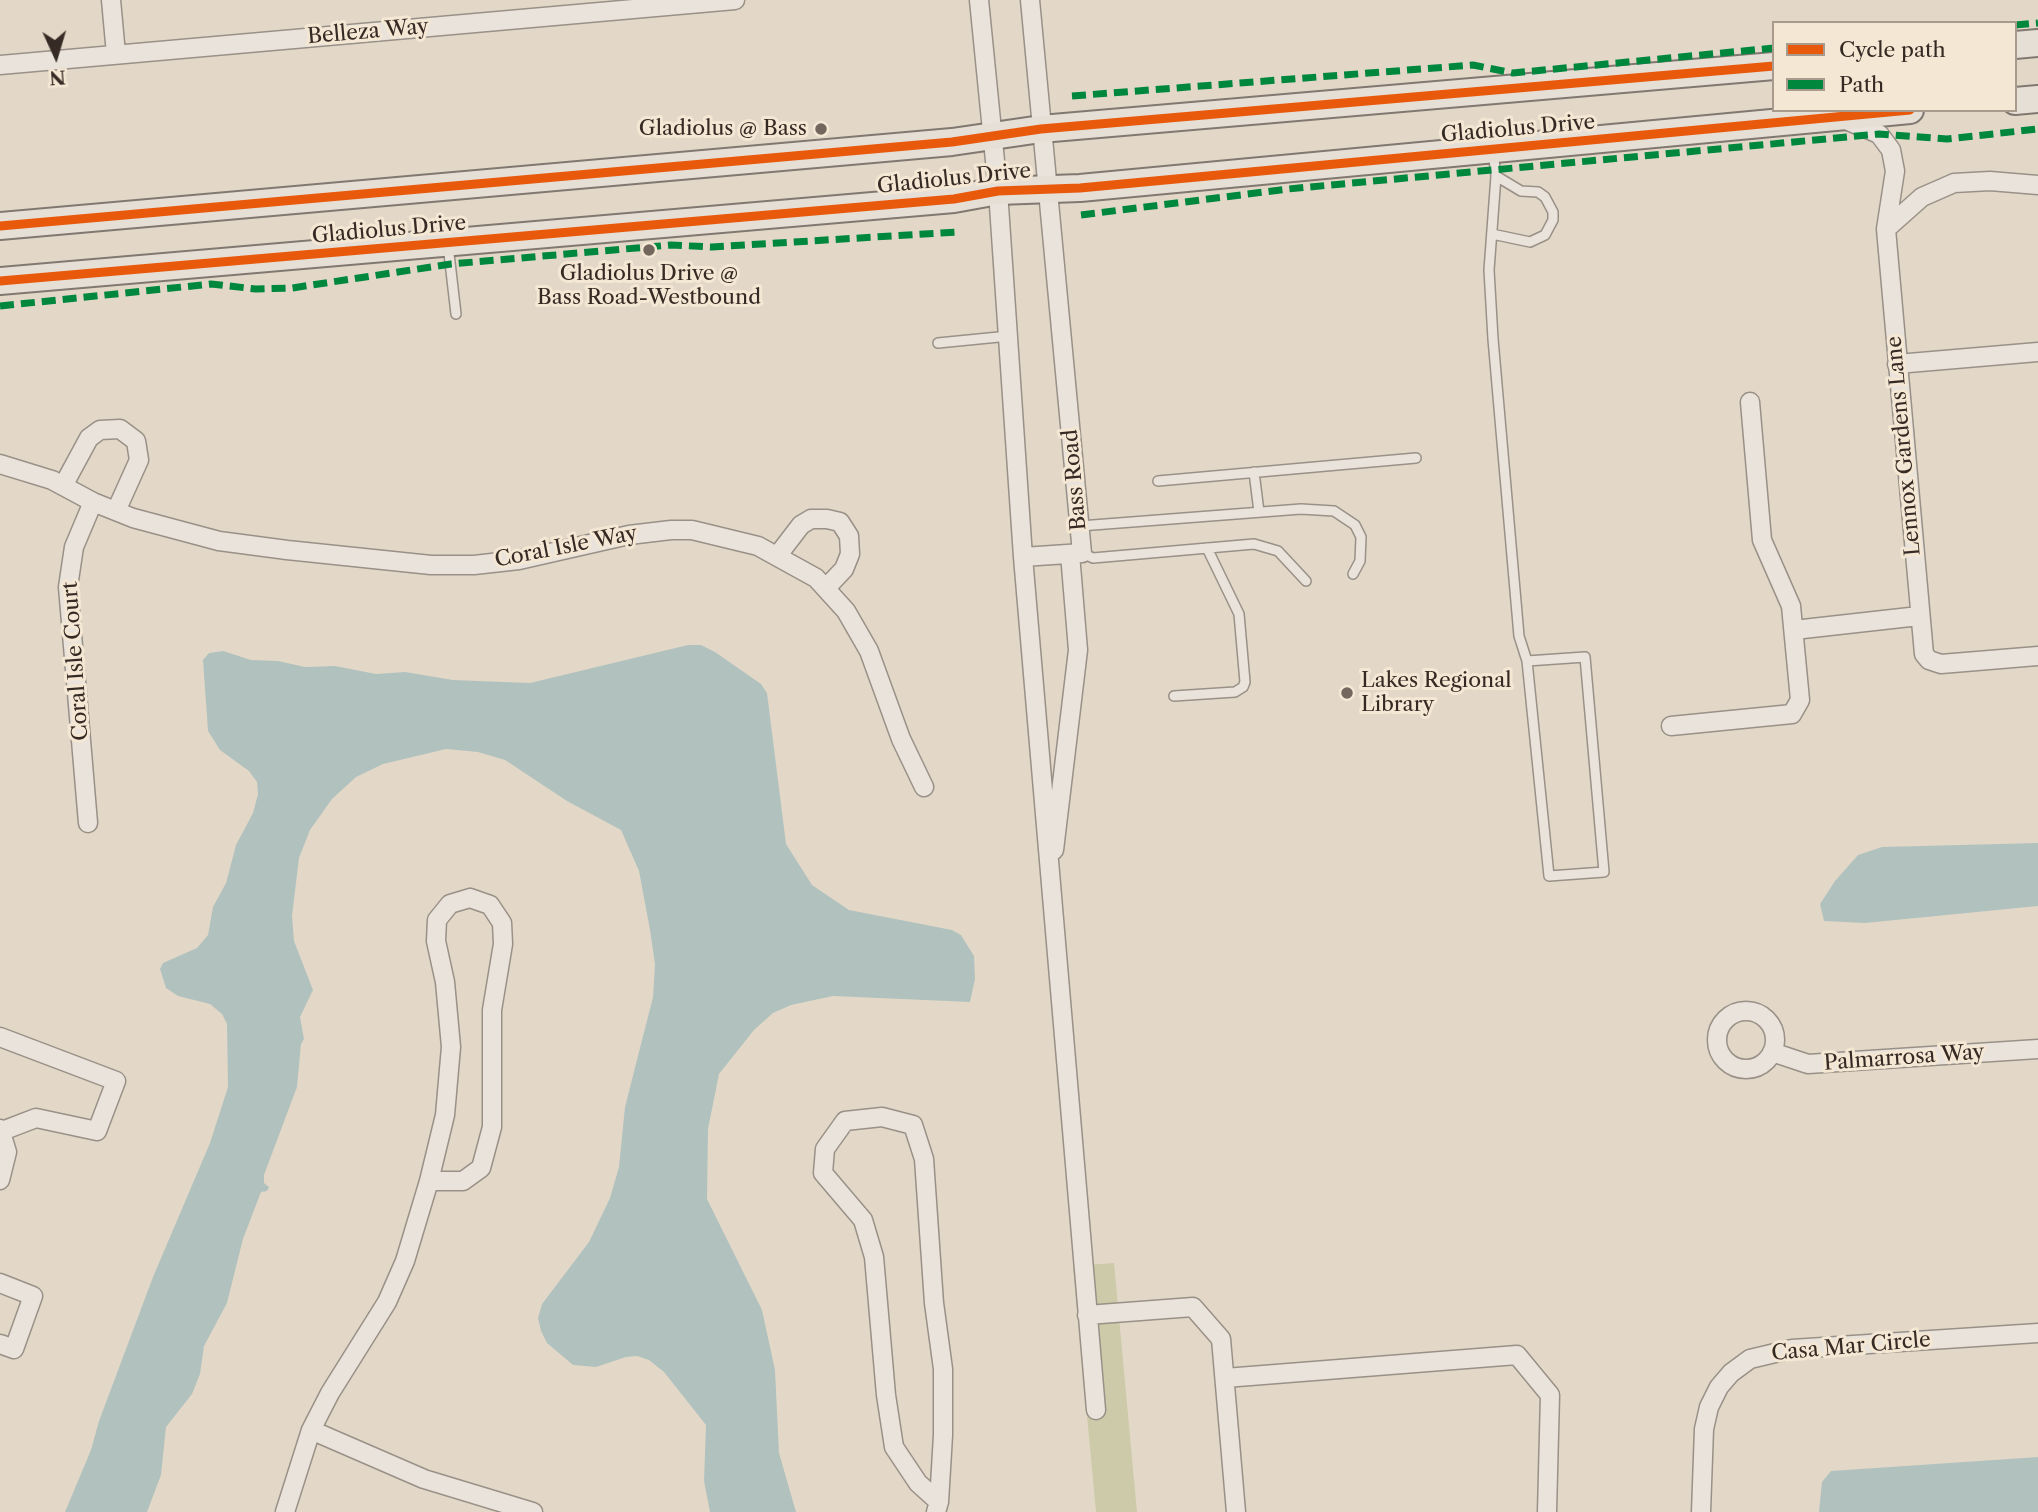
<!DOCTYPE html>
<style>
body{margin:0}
#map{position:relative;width:2038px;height:1512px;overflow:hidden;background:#e3d8c8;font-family:"Libre Caslon Text",serif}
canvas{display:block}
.legend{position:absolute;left:1772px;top:21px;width:245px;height:91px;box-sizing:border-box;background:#f4e7d4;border:2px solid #a89b8e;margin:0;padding:9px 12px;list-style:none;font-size:21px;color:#362a24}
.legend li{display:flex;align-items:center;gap:14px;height:35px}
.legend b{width:35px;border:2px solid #a89b8e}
.north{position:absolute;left:21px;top:21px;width:70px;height:70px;-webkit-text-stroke:5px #f4e7d4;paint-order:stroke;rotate:176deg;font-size:19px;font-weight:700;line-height:28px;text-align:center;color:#362a24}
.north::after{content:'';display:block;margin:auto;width:24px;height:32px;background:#362a24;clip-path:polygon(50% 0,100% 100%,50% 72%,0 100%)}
</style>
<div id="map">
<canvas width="2038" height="1512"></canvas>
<ul class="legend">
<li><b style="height:9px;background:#e8590c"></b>Cycle path</li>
<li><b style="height:9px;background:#00873e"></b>Path</li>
</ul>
<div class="north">N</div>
</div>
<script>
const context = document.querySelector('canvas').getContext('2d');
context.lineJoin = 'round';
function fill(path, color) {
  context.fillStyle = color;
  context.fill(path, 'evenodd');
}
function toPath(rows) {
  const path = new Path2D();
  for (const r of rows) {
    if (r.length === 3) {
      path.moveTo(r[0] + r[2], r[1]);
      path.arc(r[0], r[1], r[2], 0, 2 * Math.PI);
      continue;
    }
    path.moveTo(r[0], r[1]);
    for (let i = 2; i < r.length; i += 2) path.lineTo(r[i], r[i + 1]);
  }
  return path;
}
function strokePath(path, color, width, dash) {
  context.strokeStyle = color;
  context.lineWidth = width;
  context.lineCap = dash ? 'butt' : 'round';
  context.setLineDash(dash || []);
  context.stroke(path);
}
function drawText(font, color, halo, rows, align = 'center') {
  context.font = font + ' "Libre Caslon Text",serif';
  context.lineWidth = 6;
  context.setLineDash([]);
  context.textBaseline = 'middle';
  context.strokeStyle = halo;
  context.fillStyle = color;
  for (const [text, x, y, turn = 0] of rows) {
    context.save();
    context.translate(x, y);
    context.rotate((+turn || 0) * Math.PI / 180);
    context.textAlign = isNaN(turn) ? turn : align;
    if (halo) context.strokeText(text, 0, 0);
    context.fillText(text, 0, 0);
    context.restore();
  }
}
fill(toPath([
 [1114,1263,1137,1512,1096,1512,1073,1266]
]), '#cccaa9');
fill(toPath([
 [688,645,701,645,715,652,761,684,767,693,786,844,812,885,849,910,952,930,961,935,974,956,975,979,970,1002,833,996,791,1005,773,1013,754,1030,719,1074,708,1129,707,1199,762,1310,775,1370,779,1453,796,1512,710,1512,704,1481,706,1425,664,1372,649,1360,637,1356,626,1357,596,1367,573,1365,547,1343,541,1331,538,1318,542,1304,589,1242,610,1198,619,1167,625,1107,653,997,655,964,650,930,639,871,621,830,567,801,505,760,478,752,446,749,383,764,356,777,332,799,310,830,299,858,292,916,294,941,313,990,300,1017,304,1039,301,1044,297,1087,264,1175,264,1183,269,1187,267,1191,261,1192,243,1239,227,1303,204,1346,200,1374,192,1394,166,1427,161,1475,147,1512,65,1512,91,1450,99,1421,153,1277,210,1143,228,1087,227,1024,222,1014,210,1004,178,996,166,988,160,969,163,963,197,948,208,935,213,907,226,883,236,845,253,813,258,794,257,782,249,771,220,750,208,731,203,660,209,653,223,651,251,660,278,661,305,667,335,666,376,674,405,672,453,680,530,683],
 [2038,843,2038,906,1865,923,1824,921,1820,904,1835,881,1858,855,1882,847],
 [2038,1457,2038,1512,1819,1512,1822,1482,1831,1471]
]), '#b1c2be');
const service = toPath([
 [1493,151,1496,176,1489,270,1493,339,1519,636,1527,661,1585,657,1604,872,1549,876,1527,661],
 [1492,234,1530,242,1545,235,1553,220,1553,212,1545,197,1538,192,1521,191,1496,176],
 [448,245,456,314],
 [938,343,1009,336],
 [1254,472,1259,512],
 [1158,481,1416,458],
 [1080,526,1301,509,1334,511,1355,525,1361,537,1360,561,1353,574],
 [1082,553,1093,558,1254,544,1278,551,1306,581],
 [1174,696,1235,692,1243,687,1245,682,1239,614,1207,548]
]);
const minor = toPath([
 [111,0,116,54],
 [979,0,998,191,1023,557,1082,553,1030,0],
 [0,65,735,0],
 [1841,118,1879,134,1891,150,1895,171,1886,229,1924,654,1929,660,1941,664,2038,656],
 [1886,229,1922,197,1954,183,1990,181,2038,185],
 [1897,364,2038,352],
 [0,464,52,480,93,502,133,518,219,541,287,550,431,565,474,565,519,560,629,535,671,530,692,530,758,546,816,578,846,611,869,651,901,739,924,787],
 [63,486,89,438,100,430,120,429,136,441,139,460,116,511],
 [778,555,801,525,811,519,827,519,840,522,849,536,850,554,844,569,826,588],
 [1023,557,1096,1410],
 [1794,630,1919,616],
 [1671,726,1792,714,1800,700,1791,606,1762,540,1750,402],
 [88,823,68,587,74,547,93,502],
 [1054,850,1078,650,1070,554],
 [470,898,490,905,502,923,503,944,492,1010,492,1127,481,1168,463,1181,429,1181,445,1115,451,1047,445,982,436,941,437,920,450,904,470,898],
 [1746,1040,29],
 [0,1037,116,1081,97,1131,36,1118,2,1131],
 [1772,1052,1808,1064,2038,1049],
 [0,1129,7,1152,0,1180],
 [0,1283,33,1296,14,1349,0,1344],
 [1087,1315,1193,1307,1221,1339,1236,1512],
 [1225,1378,1517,1355,1550,1395,1547,1512],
 [311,1430,424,1479,533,1512],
 [285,1512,311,1430,330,1393,387,1302,405,1261,429,1181],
 [936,1512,939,1502,943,1435,943,1369,934,1303,924,1159,913,1125,882,1117,845,1121,825,1149,823,1173,863,1220,874,1257,886,1395,894,1447,918,1483,939,1502],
 [1701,1512,1704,1429,1709,1407,1719,1387,1731,1373,1750,1359,1792,1349,2038,1333]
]);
const primary = toPath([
 [2015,45,2038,43],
 [2015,101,2038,99],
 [0,226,952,142,1041,129,1774,66],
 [0,281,954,199,998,191,1080,188,1910,110]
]);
strokePath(service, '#999187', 12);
strokePath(minor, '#999187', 21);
strokePath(primary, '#817971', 30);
strokePath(service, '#e9e3db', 9);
strokePath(minor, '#e9e3db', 18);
strokePath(primary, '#e5dfd6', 26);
strokePath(toPath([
 [2015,25,2038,23],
 [1072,96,1473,65,1513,73,1774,48],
 [1081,215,1288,189,1879,134,1947,139,2038,129],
 [0,306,211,284,256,289,292,288,451,264,671,245,712,247,957,232]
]), '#00873e', 7, [14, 7]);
strokePath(toPath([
 [0,226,952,142,1041,129,1774,66],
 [0,281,954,199,998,191,1080,188,1910,110]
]), '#e8590c', 9);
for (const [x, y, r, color] of [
 [821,129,7,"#73675d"],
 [649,250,7,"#73675d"],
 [1347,693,7,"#73675d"]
]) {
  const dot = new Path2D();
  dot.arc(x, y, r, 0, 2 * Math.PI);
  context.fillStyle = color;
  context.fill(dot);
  strokePath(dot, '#f4e7d4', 2.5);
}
drawText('21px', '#362a24', '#f4e7d4', [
 ["Belleza Way",368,32,-5],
 ["Gladiolus Drive",1518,129,-5],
 ["Gladiolus Drive",954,179,-6],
 ["Gladiolus Drive",389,230,-5],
 ["Lennox Gardens Lane",1904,446,-95],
 ["Bass Road",1075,480,-95],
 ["Coral Isle Way",566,547,-11],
 ["Coral Isle Court",76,661,-94],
 ["Palmarrosa Way",1904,1058,-4],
 ["Casa Mar Circle",1851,1347,-5]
]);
drawText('21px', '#362a24', '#f4e7d4', [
 ["Gladiolus @ Bass",807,129],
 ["Gladiolus Drive @",649,274,"center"],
 ["Bass Road-Westbound",649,298,"center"],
 ["Lakes Regional",1361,681,"left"],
 ["Library",1361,705,"left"]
], 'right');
</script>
